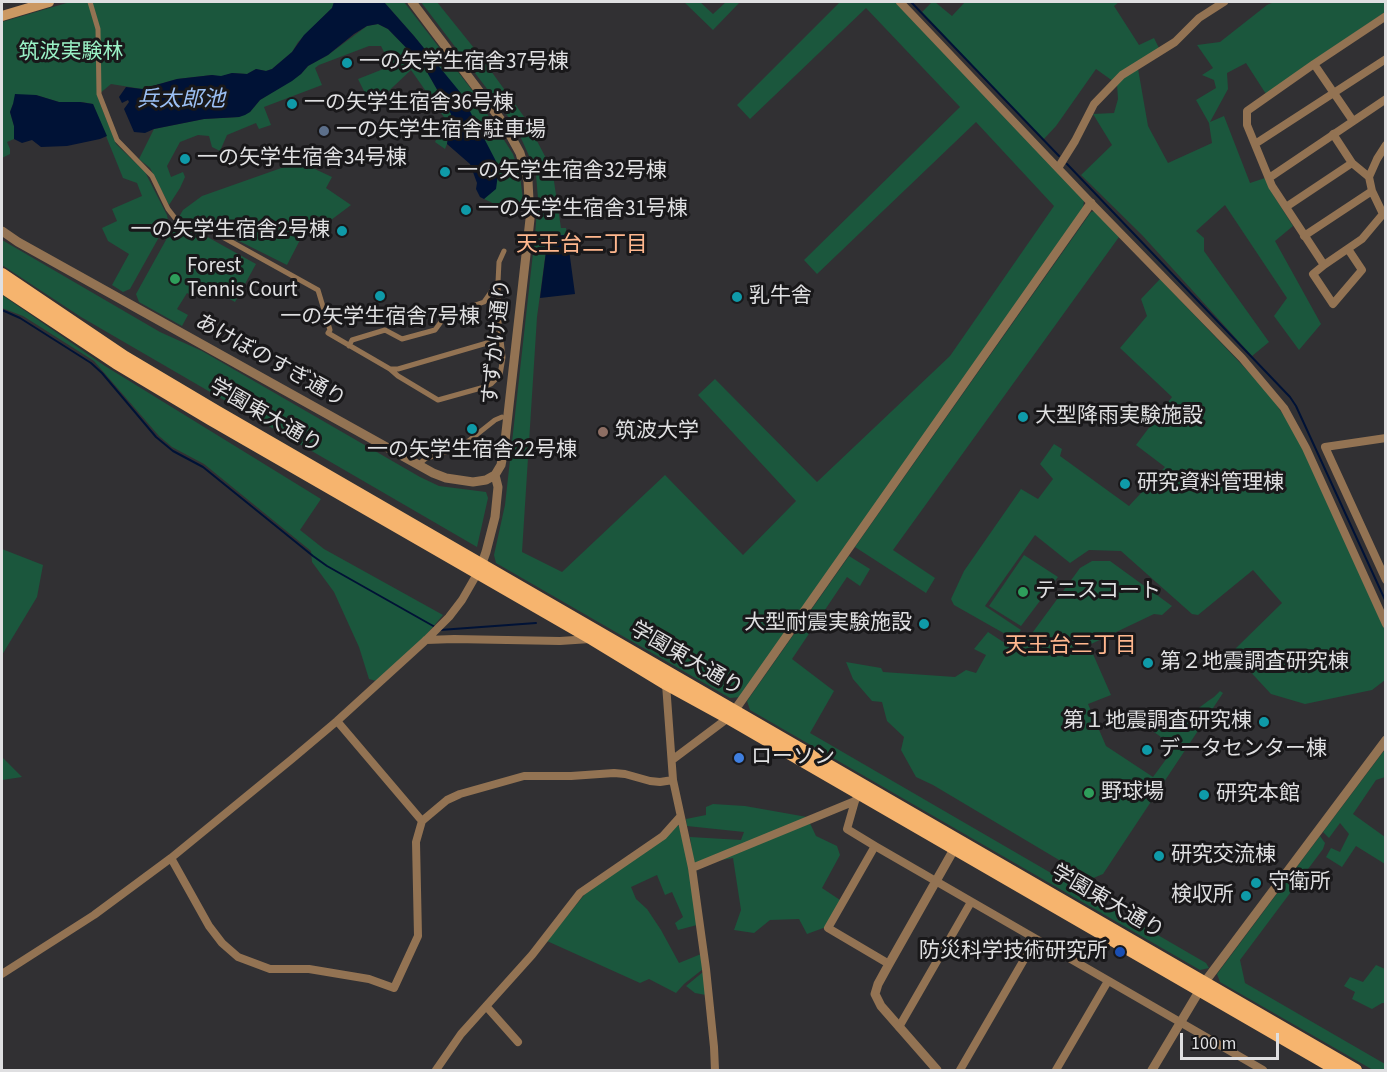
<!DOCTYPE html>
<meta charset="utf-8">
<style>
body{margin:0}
#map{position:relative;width:1387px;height:1072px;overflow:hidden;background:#313033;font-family:"Source Sans 3",sans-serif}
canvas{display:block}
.frame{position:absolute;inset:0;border:3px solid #dfdfe1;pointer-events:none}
.scale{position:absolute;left:1180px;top:1033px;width:99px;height:27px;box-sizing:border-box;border:3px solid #dfdfe1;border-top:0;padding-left:8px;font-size:18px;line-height:21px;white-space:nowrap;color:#dfdfe1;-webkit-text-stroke:4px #19181a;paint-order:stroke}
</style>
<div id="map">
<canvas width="1387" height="1072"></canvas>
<div class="frame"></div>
<div class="scale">100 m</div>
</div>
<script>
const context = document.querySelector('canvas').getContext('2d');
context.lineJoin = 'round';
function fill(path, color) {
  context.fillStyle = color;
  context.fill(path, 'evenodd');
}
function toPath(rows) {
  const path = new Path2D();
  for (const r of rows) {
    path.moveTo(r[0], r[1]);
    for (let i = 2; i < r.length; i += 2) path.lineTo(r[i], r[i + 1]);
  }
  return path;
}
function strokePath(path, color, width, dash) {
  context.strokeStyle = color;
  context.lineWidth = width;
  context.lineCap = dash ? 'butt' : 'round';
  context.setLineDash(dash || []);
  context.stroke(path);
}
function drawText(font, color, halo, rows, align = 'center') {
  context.font = font + ' "Source Sans 3","Noto Sans JP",sans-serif';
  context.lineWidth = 6;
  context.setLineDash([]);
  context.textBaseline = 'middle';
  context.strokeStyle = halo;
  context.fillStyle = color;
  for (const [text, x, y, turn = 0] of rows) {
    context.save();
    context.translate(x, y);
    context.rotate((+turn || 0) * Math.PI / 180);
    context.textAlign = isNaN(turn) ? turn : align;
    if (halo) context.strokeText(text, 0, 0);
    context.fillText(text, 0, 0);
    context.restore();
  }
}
fill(toPath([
 [70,2,334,2,332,8,298,42,292,52,272,69,266,71,256,69,247,74,232,73,221,77,212,75,177,79,142,89,111,84,99,94,98,98,116,144,145,172,167,215,168,221,130,289,123,292,112,285,129,254,108,241,102,228,117,221,112,209,142,196,137,183,123,178,93,104,82,102,59,102,36,95,13,104,10,112,14,126,14,139,7,142,10,149,10,154,2,158,2,22],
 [384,2,404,2,472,90,513,154,520,175,524,208,497,205,484,199,496,188,434,61,414,36],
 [421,2,437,2,478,53,525,118,548,162,537,163,530,158,516,127],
 [684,2,700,2,713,14,726,2,740,2,713,30],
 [840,2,895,2,1084,200,1083,209,740,697,730,698,496,563,494,555,505,505,535,235,538,198,536,175,540,170,552,168,561,228,566,228,567,235,548,236,537,317,522,552,562,572,665,475,743,555,796,501,698,395,715,379,817,482,950,356,1054,206,976,122,817,274,804,260,960,107,866,8,750,119,737,105],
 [932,2,935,2,952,16,965,2,1119,2,1114,6,1139,45,1154,38,1159,48,1137,63,1148,126,1168,163,1212,143,1209,123,1196,100,1216,88,1214,80,1202,75,1213,68,1197,45,1220,42,1267,5,1274,2,1385,2,1385,12,1266,94,1246,63,1227,73,1228,89,1210,122,1224,116,1250,183,1265,178,1272,193,1293,226,1275,241,1321,324,1299,350,1274,316,1287,298,1225,205,1196,231,1204,238,1204,251,1269,342,1252,356,1142,235,1081,175,1112,145,1093,114,1114,113,1118,99,1117,84,1096,69,1056,126,1043,140,922,12],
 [378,24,388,29,423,65,451,114,447,144,445,149,435,142,446,120,411,70,378,101,366,95,358,79,391,66,381,46,369,46,319,65,315,68,322,85,264,107,271,125,259,129,256,123,227,135,220,151,212,147,209,136,198,135,180,142,167,166,171,177,183,172,185,177,180,188,169,205,150,168,139,159,154,129,204,119,239,117,250,112,260,100,301,74,308,66,328,55,367,26],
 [304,164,332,177,326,188,351,205,331,220,313,215,287,265,209,226,199,227,179,217,183,210,202,196,287,166],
 [1095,211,1119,237,893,550,935,578,926,593,855,547,1091,212],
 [177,220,256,264,235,302,203,284,195,297,187,293,177,309,188,315,182,326,139,302,136,294],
 [2,240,160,332,202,351,420,477,439,486,486,492,488,498,477,547,81,317,2,265],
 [1160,279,1267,391,1295,432,1300,442,1385,630,1385,680,1372,690,1305,704,1271,694,1232,652,1282,603,1253,570,1198,615,1192,614,1121,551,1089,550,1070,563,1035,535,985,606,1021,630,1014,639,954,605,951,599,964,571,1021,489,1038,499,1053,479,1040,464,1054,444,1062,449,1060,456,1129,506,1165,467,1136,445,1172,397,1120,348,1147,316,1141,299],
 [2,295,105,366,321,499,300,530,324,549,443,615,421,641,376,681,369,679,359,647,334,592,312,562,311,551,204,464,172,447,159,436,94,361,23,316,2,308],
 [2,549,43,565,37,597,2,655],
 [1024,555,1058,577,1021,626,989,606],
 [849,556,870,569,860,586,847,577,792,659,834,691,810,733,1206,963,1209,968,1200,970,750,710,747,701],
 [1092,561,1110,561,1172,606,1162,615,1154,614,1089,645,1111,695,1088,704,1106,746,1153,777,1175,747,1154,732,1159,722,1172,721,1185,724,1191,714,1208,701,1214,697,1220,691,1223,693,1103,874,1091,879,933,785,916,777,901,750,904,737,887,721,882,702,872,701,853,679,846,662,881,668,883,672,955,677,966,670,976,673,986,655,974,649,988,632,1014,649,1030,636,1080,568],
 [1385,751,1385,777,1376,780,1353,814,1385,837,1385,864,1356,846,1342,867,1326,857,1331,848,1340,852,1349,834,1340,823,1329,838,1323,832,1383,752],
 [2,757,22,777,2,780],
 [713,804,745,806,807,817,816,836,837,846,840,855,822,888,843,902,826,927,807,934,799,919,770,920,754,933,734,930,741,910,733,858,694,865,690,837,741,840,744,832,687,826,686,819,706,815,706,807],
 [676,825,679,826,690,871,697,925,678,930,675,923,683,917,672,892,665,895,657,875,631,887,636,899,647,909,661,930,679,963,701,954,703,969,684,984,676,993,649,979,640,983,547,941,585,894],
 [1320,836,1325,843,1323,849,1240,960,1245,983,1385,1064,1385,1070,1373,1070,1220,982,1217,974],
 [1376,965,1385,969,1385,1003,1382,1003,1372,1009,1352,999,1355,992,1344,986,1350,977,1363,982],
 [703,972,706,995,695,993,686,986]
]), '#1b573d');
fill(toPath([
 [334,2,384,2,414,36,460,92,499,167,496,189,484,199,480,197,476,189,477,183,470,164,447,144,451,114,423,65,388,29,378,24,367,26,354,34,328,55,308,66,301,74,292,81,260,100,250,112,245,115,239,117,204,119,154,129,145,133,134,132,124,109,129,102,128,100,122,103,119,97,126,87,142,89,177,79,212,75,221,76,232,73,247,74,256,69,266,71,272,69,292,52,304,35,332,8],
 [15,94,36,95,59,102,80,102,93,104,107,136,100,139,67,146,41,147,32,140,22,143,14,139,14,126,10,112,13,104],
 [567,235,575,294,540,298,548,236]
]), '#001236');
strokePath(toPath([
 [911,2,1059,156],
 [1067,164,1290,397,1296,406,1386,602],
 [2,310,20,318,91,363,102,373,156,437,173,451,203,467,313,556,327,566,435,627],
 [440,630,536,623]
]), '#001236', 2);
strokePath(toPath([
 [90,2,98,29,99,94,117,140,152,176,168,209,175,218,200,231,210,230,318,290,330,330,328,333,390,369,398,376,438,400,481,388,491,384,500,375,503,357,499,323,498,282,499,262,504,251],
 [349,346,352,340,385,330,402,339,435,330,446,315,484,302,498,282],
 [390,369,398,369,487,343,499,323],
 [418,465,425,459,461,447,495,420,502,417]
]), '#937353', 5);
strokePath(toPath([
 [900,2,1091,203,1242,358,1284,408,1306,448,1386,624],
 [1314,64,1353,121],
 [1333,134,1352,163,1369,177],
 [1255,144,1386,59],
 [1058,168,1075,141,1094,104,1122,75,1175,42,1199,18,1224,2],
 [1269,178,1386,99],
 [1286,207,1352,163],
 [1304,236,1372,191],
 [1348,249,1362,270,1333,304,1313,274,1324,265,1362,239,1383,214,1372,191,1369,177,1377,159,1386,145],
 [1324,265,1272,186,1247,125,1247,111,1314,64,1386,16],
 [1386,438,1325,447,1386,580],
 [426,640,454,639,560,641,590,639],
 [666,684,673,780,692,868,706,969,714,1047,715,1070],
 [337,721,422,821],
 [672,760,728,718],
 [855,801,847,829,875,846],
 [171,858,209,926,222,943,238,957,270,969,309,969,369,979,394,988,418,936,416,842,422,821,447,800,460,794,524,776,571,776,614,773,625,774,650,781,660,782,673,780],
 [692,868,855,801,859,794],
 [889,964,828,928,875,846,1263,1070],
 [2,974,94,915,171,858,292,759,337,721,426,640,449,617,462,600,477,574],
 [486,1006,518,1042],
 [899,1027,971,902],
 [436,1070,461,1034,532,955,580,893,663,836,680,817],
 [960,1070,1036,939],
 [1056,1070,1108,981]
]), '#937353', 8);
strokePath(toPath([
 [412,2,504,124,520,153,528,181,530,219,504,450,501,465,495,475,498,487,495,517,486,552,480,569],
 [2,231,18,242,433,473,446,478,473,482,486,480,495,475],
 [732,714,1091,203],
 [937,1070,881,1006,875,994,878,984,889,964,957,844],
 [1152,1070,1204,983,1386,740]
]), '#937353', 9);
strokePath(toPath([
 [2,16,49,2]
]), '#cb9863', 10);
strokePath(toPath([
 [2,274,125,357,216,411,1356,1070],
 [2,287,116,363,210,419,592,639,666,684,728,718,1337,1070]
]), '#f6b46e', 12);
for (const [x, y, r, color] of [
 [347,63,6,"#0f9aa8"],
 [292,104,6,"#0f9aa8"],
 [324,131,6,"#5c6f8a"],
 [185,159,6,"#0f9aa8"],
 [445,172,6,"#0f9aa8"],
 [466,210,6,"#0f9aa8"],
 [342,231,6,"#0f9aa8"],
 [175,279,6,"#2e9e5b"],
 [380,296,6,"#0f9aa8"],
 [737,297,6,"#0f9aa8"],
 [1023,417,6,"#0f9aa8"],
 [472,429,6,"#0f9aa8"],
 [603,432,6,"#8d6e63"],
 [1125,484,6,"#0f9aa8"],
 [1023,592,6,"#2e9e5b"],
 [924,624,6,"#0f9aa8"],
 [1148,663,6,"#0f9aa8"],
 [1264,722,6,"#0f9aa8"],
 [1147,750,6,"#0f9aa8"],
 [739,758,6,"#3f7fe0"],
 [1089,793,6,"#2e9e5b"],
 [1204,795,6,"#0f9aa8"],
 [1159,856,6,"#0f9aa8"],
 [1256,883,6,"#0f9aa8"],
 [1246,896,6,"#0f9aa8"],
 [1120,952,6,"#1a4fb4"]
]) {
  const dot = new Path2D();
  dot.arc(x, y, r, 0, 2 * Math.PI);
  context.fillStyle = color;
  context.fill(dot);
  strokePath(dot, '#19181a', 2);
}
drawText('21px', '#9af2c6', '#19181a', [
 ["筑波実験林",71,53]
]);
drawText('21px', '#dfdfe1', '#19181a', [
 ["一の矢学生宿舎37号棟",359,63],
 ["一の矢学生宿舎36号棟",304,104],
 ["一の矢学生宿舎駐車場",336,131],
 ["一の矢学生宿舎34号棟",197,159],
 ["一の矢学生宿舎32号棟",457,172],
 ["一の矢学生宿舎31号棟",478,210],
 ["一の矢学生宿舎2号棟",330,231,"right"],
 ["Forest",187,267],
 ["Tennis Court",187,291],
 ["乳牛舎",749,297],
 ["一の矢学生宿舎7号棟",380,318,"center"],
 ["大型降雨実験施設",1035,417],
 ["筑波大学",615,432],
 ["一の矢学生宿舎22号棟",472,451,"center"],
 ["研究資料管理棟",1137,484],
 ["テニスコート",1035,592],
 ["大型耐震実験施設",912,624,"right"],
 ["第２地震調査研究棟",1160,663],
 ["第１地震調査研究棟",1252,722,"right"],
 ["データセンター棟",1159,750],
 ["ローソン",751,758],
 ["野球場",1101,793],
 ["研究本館",1216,795],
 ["研究交流棟",1171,856],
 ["守衛所",1268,883],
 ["検収所",1234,896,"right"],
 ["防災科学技術研究所",1108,952,"right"]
], 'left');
drawText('21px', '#dfdfe1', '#19181a', [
 ["すずかけ通り",498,342,-84],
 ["あけぼのすぎ通り",270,362,29],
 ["学園東大通り",265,417,30],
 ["学園東大通り",686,660,30],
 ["学園東大通り",1107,903,30]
]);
drawText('italic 22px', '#9cc0f5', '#19181a', [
 ["兵太郎池",181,101]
]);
drawText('22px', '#ffb78e', '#19181a', [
 ["天王台二丁目",582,246],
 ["天王台三丁目",1071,647]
]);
</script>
